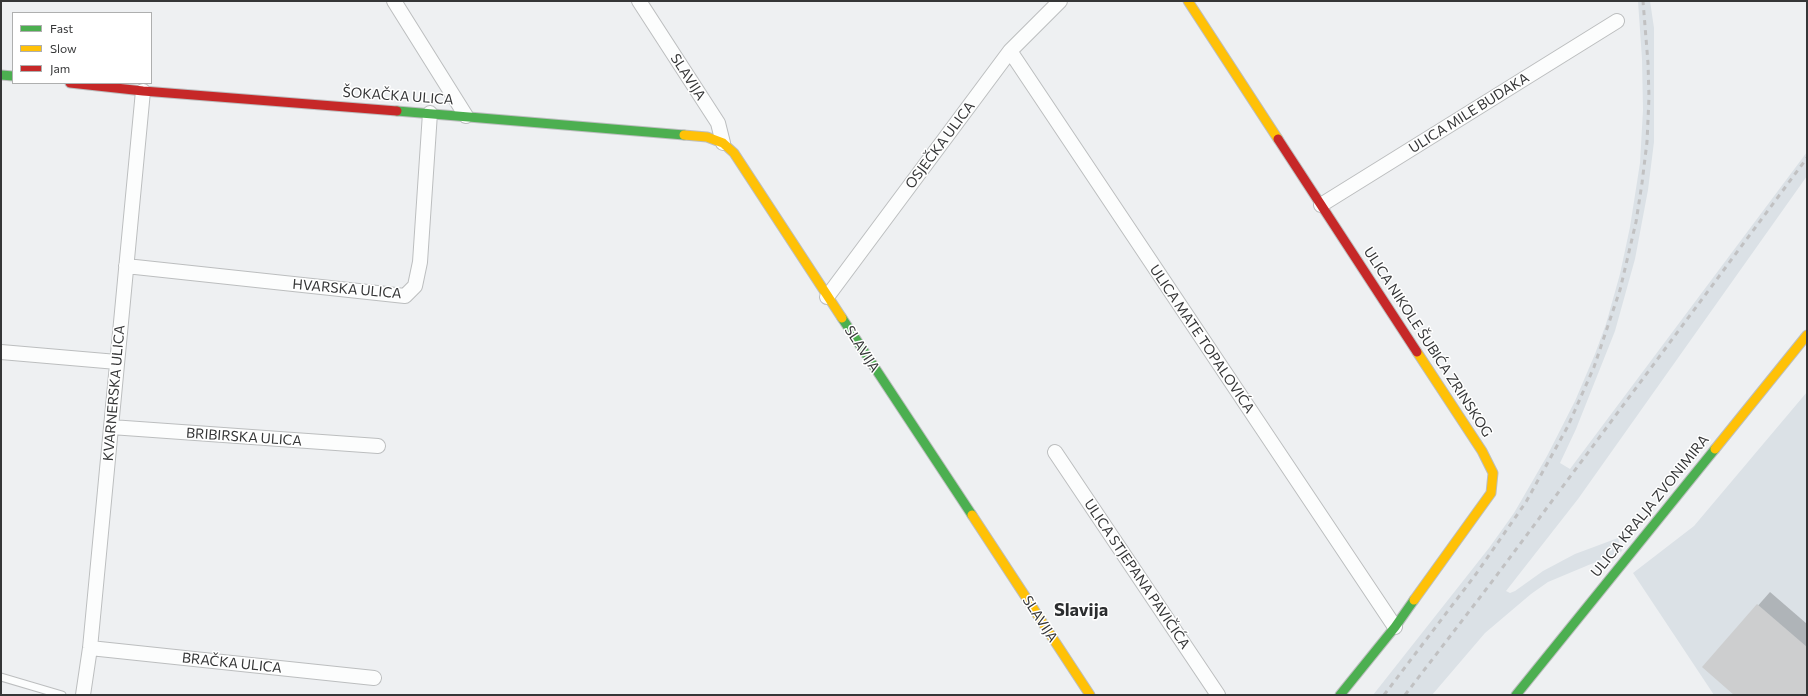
<!DOCTYPE html>
<meta charset="utf-8">
<style>
body{margin:0}
#map{position:relative;width:1808px;height:696px;overflow:hidden;background:#eef0f2;font-family:Commissioner,sans-serif}
canvas{display:block}
.frame{position:absolute;inset:0;border:2px solid #353637;pointer-events:none}
.legend{position:absolute;left:12px;top:12px;width:140px;height:72px;box-sizing:border-box;background:#fff;border:1px solid #aeafaf;margin:0;padding:5px 7px;list-style:none;font-size:12px;color:#353637}
.legend li{display:flex;align-items:center;gap:8px;height:20px}
.legend b{width:20px;border:1px solid #aeafaf}
</style>
<div id="map">
<canvas width="1808" height="696"></canvas>
<div class="frame"></div>
<ul class="legend">
<li><b style="height:5px;background:#4caf50"></b>Fast</li>
<li><b style="height:5px;background:#ffc107"></b>Slow</li>
<li><b style="height:5px;background:#c62828"></b>Jam</li>
</ul>
</div>
<script>
const context = document.querySelector('canvas').getContext('2d');
context.lineJoin = 'round';
function fill(path, color) {
  context.fillStyle = color;
  context.fill(path, 'evenodd');
}
function toPath(rows) {
  const path = new Path2D();
  for (const r of rows) {
    path.moveTo(r[0], r[1]);
    for (let i = 2; i < r.length; i += 2) path.lineTo(r[i], r[i + 1]);
  }
  return path;
}
function strokePath(path, color, width, dash) {
  context.strokeStyle = color;
  context.lineWidth = width;
  context.lineCap = dash ? 'butt' : 'round';
  context.setLineDash(dash || []);
  context.stroke(path);
}
function drawText(font, color, halo, rows, align = 'center') {
  context.font = font + ' Commissioner,sans-serif';
  context.lineWidth = 3;
  context.setLineDash([]);
  context.textBaseline = 'middle';
  context.strokeStyle = halo;
  context.fillStyle = color;
  for (const [text, x, y, turn = 0] of rows) {
    context.save();
    context.translate(x, y);
    context.rotate((+turn || 0) * Math.PI / 180);
    context.textAlign = isNaN(turn) ? turn : align;
    if (halo) context.strokeText(text, 0, 0);
    context.fillText(text, 0, 0);
    context.restore();
  }
}
fill(toPath([
 [1638,1,1650,1,1654,28,1654,142,1648,190,1635,259,1615,331,1576,429,1560,463,1570,469,1807,152,1807,176,1578,499,1506,591,1510,593,1515,591,1543,571,1575,554,1618,538,1622,551,1548,582,1531,594,1485,633,1432,695,1373,695,1489,548,1514,513,1547,456,1575,401,1595,354,1606,324,1620,274,1630,227,1640,163,1643,110,1642,59],
 [1807,392,1807,695,1714,695,1633,573,1694,526]
]), '#dbe1e6');
fill(toPath([
 [1770,592,1807,624,1807,695,1736,695,1704,667]
]), '#0003');
fill(toPath([
 [1757,604,1807,647,1807,695,1734,695,1702,667]
]), '#cdcecf');
const lane = toPath([
 [1,677,62,695]
]);
const street = toPath([
 [394,1,466,116],
 [639,1,718,123,723,143],
 [1010,51,1395,627],
 [1321,205,1617,21],
 [126,266,405,296,415,286,420,262,430,113],
 [827,297,1010,51,1060,1],
 [1,352,117,362],
 [111,427,378,446],
 [1055,452,1218,695],
 [90,648,374,678],
 [83,695,90,648,143,91]
]);
const fast = toPath([
 [1,75,13,76],
 [397,111,684,135],
 [842,318,972,515],
 [1340,695,1395,627,1414,600],
 [1516,695,1715,449]
]);
const slow = toPath([
 [1188,1,1278,139],
 [684,135,707,137,723,143,734,153,842,318],
 [1715,449,1807,335],
 [972,515,1090,695],
 [1414,600,1491,493,1493,473,1482,451,1417,352]
]);
const jam = toPath([
 [70,83,143,91,397,111],
 [1278,139,1417,352]
]);
strokePath(lane, '#bcbebf', 9);
strokePath(street, '#bcbebf', 16);
strokePath(fast, '#bcbebf', 11);
strokePath(slow, '#bcbebf', 11);
strokePath(jam, '#bcbebf', 11);
strokePath(lane, '#fcfdfd', 7);
strokePath(street, '#fcfdfd', 14);
strokePath(fast, '#4caf50', 9);
strokePath(slow, '#ffc107', 9);
strokePath(jam, '#c62828', 9);
strokePath(toPath([
 [1384,695,1476,574,1526,502,1568,426,1594,367,1620,290,1636,222,1642,183,1647,142,1649,97,1648,63,1643,1],
 [1405,695,1494,579,1807,158]
]), '#c1c1c2', 3, [5, 5]);
drawText('14px', '#353637', '#fff', [
 ["SLAVIJA",688,77,57],
 ["ŠOKAČKA ULICA",398,96,4],
 ["ULICA MILE BUDAKA",1469,113,-32],
 ["OSJEČKA ULICA",940,145,-53],
 ["HVARSKA ULICA",347,289,5],
 ["ULICA MATE TOPALOVIĆA",1202,339,56],
 ["ULICA NIKOLE ŠUBIĆA ZRINSKOG",1428,342,57],
 ["SLAVIJA",862,349,57],
 ["KVARNERSKA ULICA",114,393,-85],
 ["BRIBIRSKA ULICA",244,437,4],
 ["ULICA KRALJA ZVONIMIRA",1650,506,-51],
 ["ULICA STJEPANA PAVIČIĆA",1137,574,56],
 ["SLAVIJA",1040,619,57],
 ["BRAČKA ULICA",232,663,6]
]);
drawText('bold 18px', '#2b2d2f', '#fff', [
 ["Slavija",1081,610]
]);
</script>
